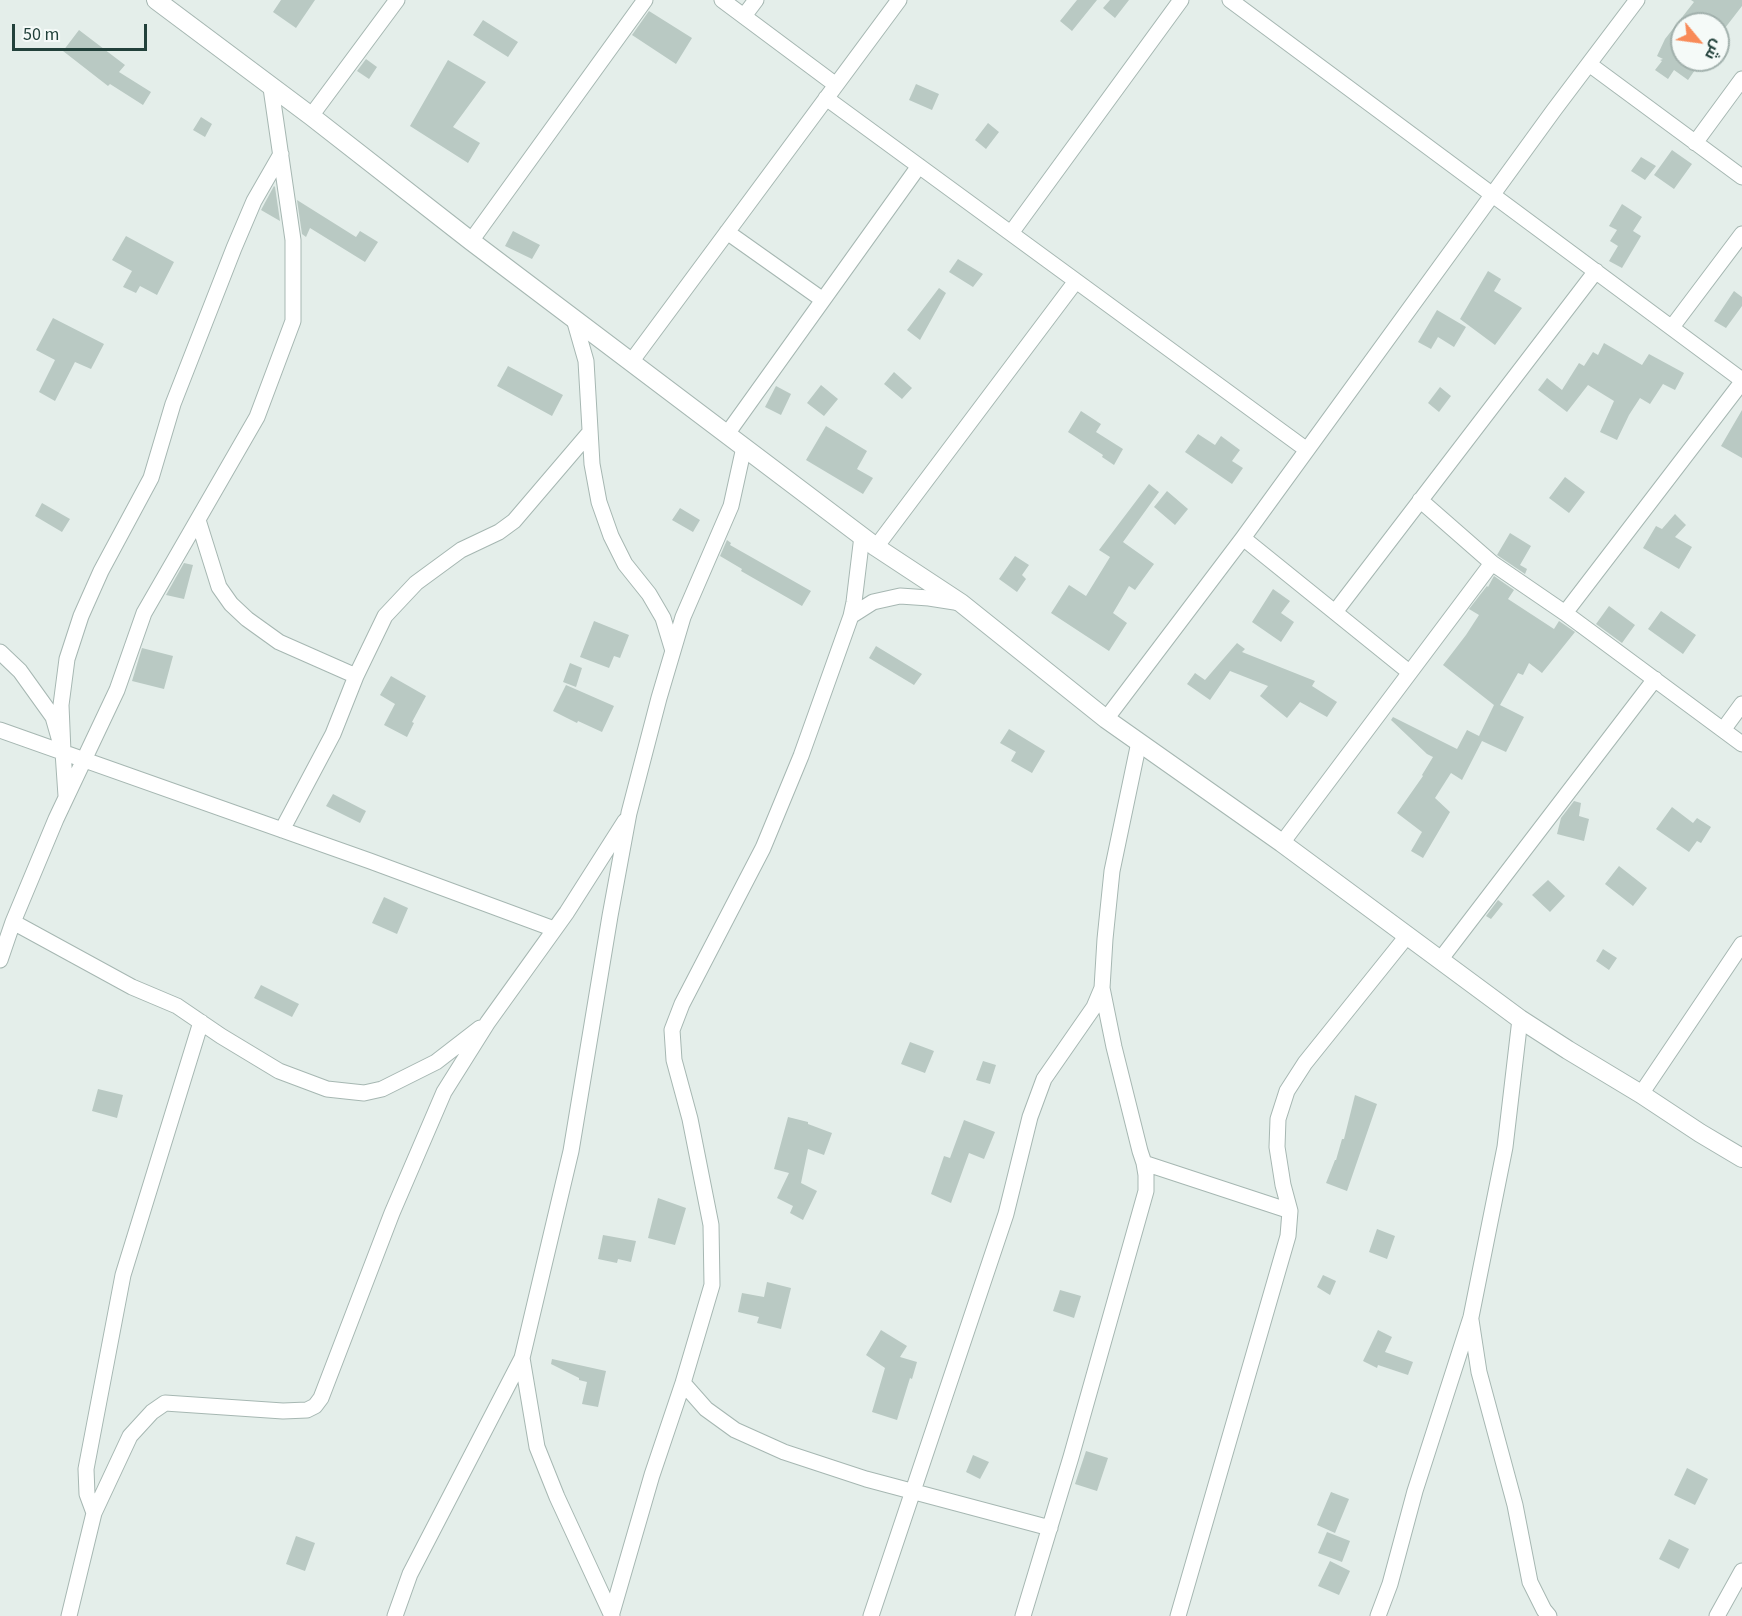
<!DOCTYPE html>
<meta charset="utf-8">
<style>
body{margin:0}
#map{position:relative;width:1742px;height:1616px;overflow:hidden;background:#e4eeea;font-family:"Source Sans 3",Cairo,sans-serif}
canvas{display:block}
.north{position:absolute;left:1670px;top:12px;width:60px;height:60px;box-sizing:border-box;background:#f5faf8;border:2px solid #a1b0ac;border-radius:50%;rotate:119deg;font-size:16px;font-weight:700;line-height:24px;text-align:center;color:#22413b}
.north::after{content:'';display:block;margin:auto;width:21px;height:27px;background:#f88a58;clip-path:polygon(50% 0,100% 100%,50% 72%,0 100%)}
.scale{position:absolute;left:12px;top:24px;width:135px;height:27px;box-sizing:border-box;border:3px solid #22413b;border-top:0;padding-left:8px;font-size:18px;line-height:21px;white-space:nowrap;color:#22413b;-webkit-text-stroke:4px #f5faf8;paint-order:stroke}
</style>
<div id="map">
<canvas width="1742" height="1616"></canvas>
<div class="north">ش</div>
<div class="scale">50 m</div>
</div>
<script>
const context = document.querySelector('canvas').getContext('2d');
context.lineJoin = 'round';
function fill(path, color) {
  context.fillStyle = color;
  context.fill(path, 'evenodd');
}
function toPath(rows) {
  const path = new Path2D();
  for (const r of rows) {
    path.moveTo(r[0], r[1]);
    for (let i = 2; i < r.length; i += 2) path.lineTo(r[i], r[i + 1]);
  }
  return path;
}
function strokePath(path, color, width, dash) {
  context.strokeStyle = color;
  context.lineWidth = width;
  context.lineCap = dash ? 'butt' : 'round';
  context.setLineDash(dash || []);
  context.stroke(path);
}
fill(toPath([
 [281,0,315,0,296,28,273,12],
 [1077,0,1097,0,1072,31,1060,21],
 [1110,0,1129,0,1115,18,1103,8],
 [1691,0,1742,0,1742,6,1725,28,1710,16,1704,24,1682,24,1682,60,1702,60,1688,80,1674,70,1668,79,1655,70,1662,61,1660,60,1663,59,1657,56,1665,39,1694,2],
 [649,11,692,38,676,64,632,35],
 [483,20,518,42,508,57,473,35],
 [79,30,125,65,119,72,151,92,143,105,110,84,108,86,63,51],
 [366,59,377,67,369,79,357,71],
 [448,60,486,82,453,127,480,143,468,163,410,126],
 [916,84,939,94,932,110,909,100],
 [201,117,212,124,205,137,193,130],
 [988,123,999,132,986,149,975,140],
 [1672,150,1692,164,1674,189,1654,175],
 [1641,157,1656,166,1645,180,1631,171],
 [274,186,275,187,280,221,261,210],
 [297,200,356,237,360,231,378,242,365,262,310,228,306,237,302,234],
 [1622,204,1642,217,1633,231,1641,236,1622,268,1609,261,1618,246,1610,241,1617,230,1609,226],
 [513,231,540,245,532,259,505,246],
 [126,236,174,262,157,295,140,286,136,293,123,287,132,271,112,260],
 [958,259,983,274,973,287,949,272],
 [1488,271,1501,279,1494,291,1522,308,1495,345,1460,319],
 [939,288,946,293,920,340,907,330],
 [1734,291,1742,297,1742,306,1726,328,1714,321],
 [1437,310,1466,327,1454,347,1438,337,1431,349,1418,342],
 [53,318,104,344,91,369,75,362,55,401,39,392,55,360,36,350],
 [1604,343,1642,365,1649,354,1684,373,1675,390,1663,384,1650,404,1640,398,1629,415,1617,440,1600,432,1614,401,1588,385,1567,412,1538,390,1547,378,1562,390,1579,363,1584,366,1593,352,1598,355],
 [508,366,563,395,552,416,497,386],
 [894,372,912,388,902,399,884,384],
 [821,385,838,399,824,416,807,403],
 [776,386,791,394,781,415,765,407],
 [1440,387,1451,396,1439,412,1428,403],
 [1742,410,1742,458,1721,446],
 [1081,411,1101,424,1096,432,1123,449,1114,465,1102,457,1103,455,1068,432],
 [826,426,867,451,857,469,873,478,863,494,806,460],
 [1198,434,1215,445,1221,436,1240,450,1232,461,1243,468,1232,484,1185,452],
 [1565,477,1585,492,1569,513,1549,498],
 [1149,484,1159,492,1123,542,1154,564,1135,590,1129,586,1113,613,1127,623,1109,651,1051,613,1069,585,1086,596,1110,557,1099,550],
 [1167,491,1188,509,1175,525,1154,507],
 [42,503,70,519,62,532,35,516],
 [680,508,700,520,693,532,672,520],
 [1675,514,1686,525,1675,537,1692,547,1679,569,1643,548,1656,526,1662,529],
 [1510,533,1531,546,1520,565,1527,569,1525,574,1497,555],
 [727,540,731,543,730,545,811,591,802,606,741,571,742,569,720,556],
 [1015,556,1029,565,1022,575,1026,579,1017,592,999,579],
 [184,563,193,565,184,599,166,595],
 [1494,576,1514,590,1508,599,1554,629,1559,621,1575,632,1542,673,1529,663,1523,675,1518,673,1500,705,1524,717,1506,752,1482,741,1462,780,1451,773,1435,798,1450,812,1423,858,1411,851,1422,832,1397,813,1423,776,1422,775,1433,757,1427,754,1391,720,1393,717,1457,749,1467,730,1479,736,1494,705,1443,665,1466,635,1479,615,1469,609,1487,586,1488,587],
 [1273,589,1290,601,1281,613,1294,622,1281,642,1252,622],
 [1609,606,1635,625,1622,643,1596,624],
 [1661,611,1696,635,1683,654,1648,629],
 [594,621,629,635,620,658,614,656,609,668,580,657],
 [1237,643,1245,649,1242,652,1315,681,1312,686,1337,702,1327,717,1300,702,1287,718,1260,696,1268,686,1230,671,1210,700,1187,684,1195,673,1205,680],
 [876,646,922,674,914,685,869,658],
 [142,648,173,656,164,689,132,681],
 [570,663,582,668,576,687,563,682],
 [391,676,426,696,412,722,414,723,407,737,384,725,395,704,380,695],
 [566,685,614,706,602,732,578,721,577,723,553,711],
 [1009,729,1045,751,1032,773,1011,761,1016,752,1000,743],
 [333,794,366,811,360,823,326,806],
 [1574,801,1581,803,1579,816,1589,819,1584,841,1557,834,1561,818],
 [1672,807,1693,823,1697,818,1711,827,1701,843,1697,841,1689,852,1656,829],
 [1619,866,1647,888,1633,906,1605,884],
 [1548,880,1565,896,1550,912,1532,895],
 [384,897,408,908,397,934,372,923],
 [1498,900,1503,904,1491,919,1486,916],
 [1603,949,1617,958,1609,970,1596,961],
 [261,985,299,1004,292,1017,254,998],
 [910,1042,934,1051,925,1073,901,1064],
 [983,1061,996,1065,990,1084,976,1080],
 [98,1089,123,1095,117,1118,92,1111],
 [1355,1095,1377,1104,1347,1191,1326,1183,1335,1160,1336,1160,1342,1139,1344,1139],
 [788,1117,808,1122,808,1124,832,1133,824,1155,808,1149,801,1183,817,1191,803,1220,790,1213,793,1206,777,1198,789,1173,774,1169],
 [964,1120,995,1132,984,1159,969,1153,951,1203,931,1194,944,1156,950,1158],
 [658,1198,686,1208,675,1245,648,1238],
 [1377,1229,1395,1236,1387,1259,1369,1252],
 [603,1235,636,1241,631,1262,618,1259,617,1263,598,1259],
 [1323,1275,1336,1281,1330,1295,1317,1287],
 [767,1282,791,1288,781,1329,757,1323,759,1317,738,1312,742,1293,764,1297],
 [1060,1290,1081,1296,1074,1318,1053,1311],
 [881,1330,907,1346,900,1357,917,1362,912,1379,910,1378,897,1420,872,1412,885,1368,866,1355],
 [1378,1330,1392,1337,1385,1352,1413,1362,1408,1375,1378,1365,1377,1368,1363,1361],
 [552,1359,606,1371,598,1407,582,1404,587,1382,579,1380,579,1378,551,1364],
 [1086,1451,1108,1458,1097,1491,1075,1484],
 [973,1455,989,1462,980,1479,966,1472],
 [1687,1468,1708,1479,1695,1505,1674,1495],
 [1331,1492,1349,1499,1335,1533,1317,1525],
 [1327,1532,1350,1541,1342,1562,1318,1553],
 [296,1536,315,1543,305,1571,286,1564],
 [1669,1539,1689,1549,1679,1569,1659,1559],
 [1330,1561,1350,1571,1339,1595,1318,1586]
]), '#b9c9c3');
const minor = toPath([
 [722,0,836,85],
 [1230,0,1742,380],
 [744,16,756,0],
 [1589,64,1742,177],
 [826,98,1307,450],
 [311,116,397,0],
 [1695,143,1742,79],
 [727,232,823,300],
 [1011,233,1181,0],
 [471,241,645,0],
 [574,319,586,361,592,464,599,502,611,536,625,564,649,594,663,618,673,651],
 [1672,327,1742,234],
 [631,362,899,0],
 [727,434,919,166],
 [1420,500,1492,563,1565,613,1742,744],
 [198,520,219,587,231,604,247,619,279,642,356,676],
 [1243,538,1409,672],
 [876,547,1076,281],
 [1335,612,1596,271],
 [1565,613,1742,382],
 [851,616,873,602,900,596,929,598,961,603],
 [0,652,20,671,53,717,63,752,66,796],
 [1106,719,1243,538,1554,110,1637,0],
 [0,730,370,861,554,929],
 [1723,730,1742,704],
 [63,752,61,705,67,659,81,616,101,571,151,478,173,404,234,248,254,201,281,154],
 [282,830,333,734,356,676,385,616,416,583,461,550,499,532,514,521,590,432],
 [1282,843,1492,563],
 [13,922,132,987,177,1006,221,1036,279,1071,327,1089,364,1093,382,1089,436,1062,480,1028],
 [0,960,13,922,56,819,117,690,144,613,257,417,293,321,293,240,271,88],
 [1440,960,1655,679],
 [1641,1094,1742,944],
 [1144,1163,1290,1211],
 [1471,1320,1479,1372,1515,1505,1530,1582,1544,1610,1549,1616],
 [522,1358,537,1447,557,1497,612,1616],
 [683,1383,706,1409,735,1430,784,1452,866,1479,1050,1528],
 [94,1513,87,1494,86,1469,123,1275,201,1022],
 [612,1613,652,1475,683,1383,712,1285,711,1225,690,1119,674,1060,672,1030,682,1004,763,848,801,756,851,616,854,602,862,536],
 [69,1616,94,1513,130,1436,152,1412,165,1403,283,1411,307,1410,315,1406,321,1398,392,1213,444,1092,488,1022,567,912,625,821],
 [395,1616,410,1574,522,1358,571,1151,610,916,629,813,659,698,683,617,731,506,744,447],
 [871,1616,1006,1214,1030,1117,1044,1079,1094,1007,1102,988],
 [1023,1616,1071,1457,1146,1191,1146,1175,1144,1163,1140,1151,1114,1047,1102,988,1105,939,1112,871,1139,742],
 [1178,1616,1288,1236,1290,1211,1283,1185,1277,1147,1278,1119,1287,1091,1305,1063,1407,936],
 [1378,1616,1390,1584,1415,1491,1471,1317,1505,1147,1520,1019],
 [1717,1616,1742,1571]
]);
const tertiary = toPath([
 [156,0,311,116,471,241,876,547,961,603,1106,719,1282,843,1520,1019,1568,1050,1641,1094,1700,1133,1742,1158]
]);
strokePath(minor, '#a6b7b2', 17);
strokePath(tertiary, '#a6b7b2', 20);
strokePath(minor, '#fff', 15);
strokePath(tertiary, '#fff', 18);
</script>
